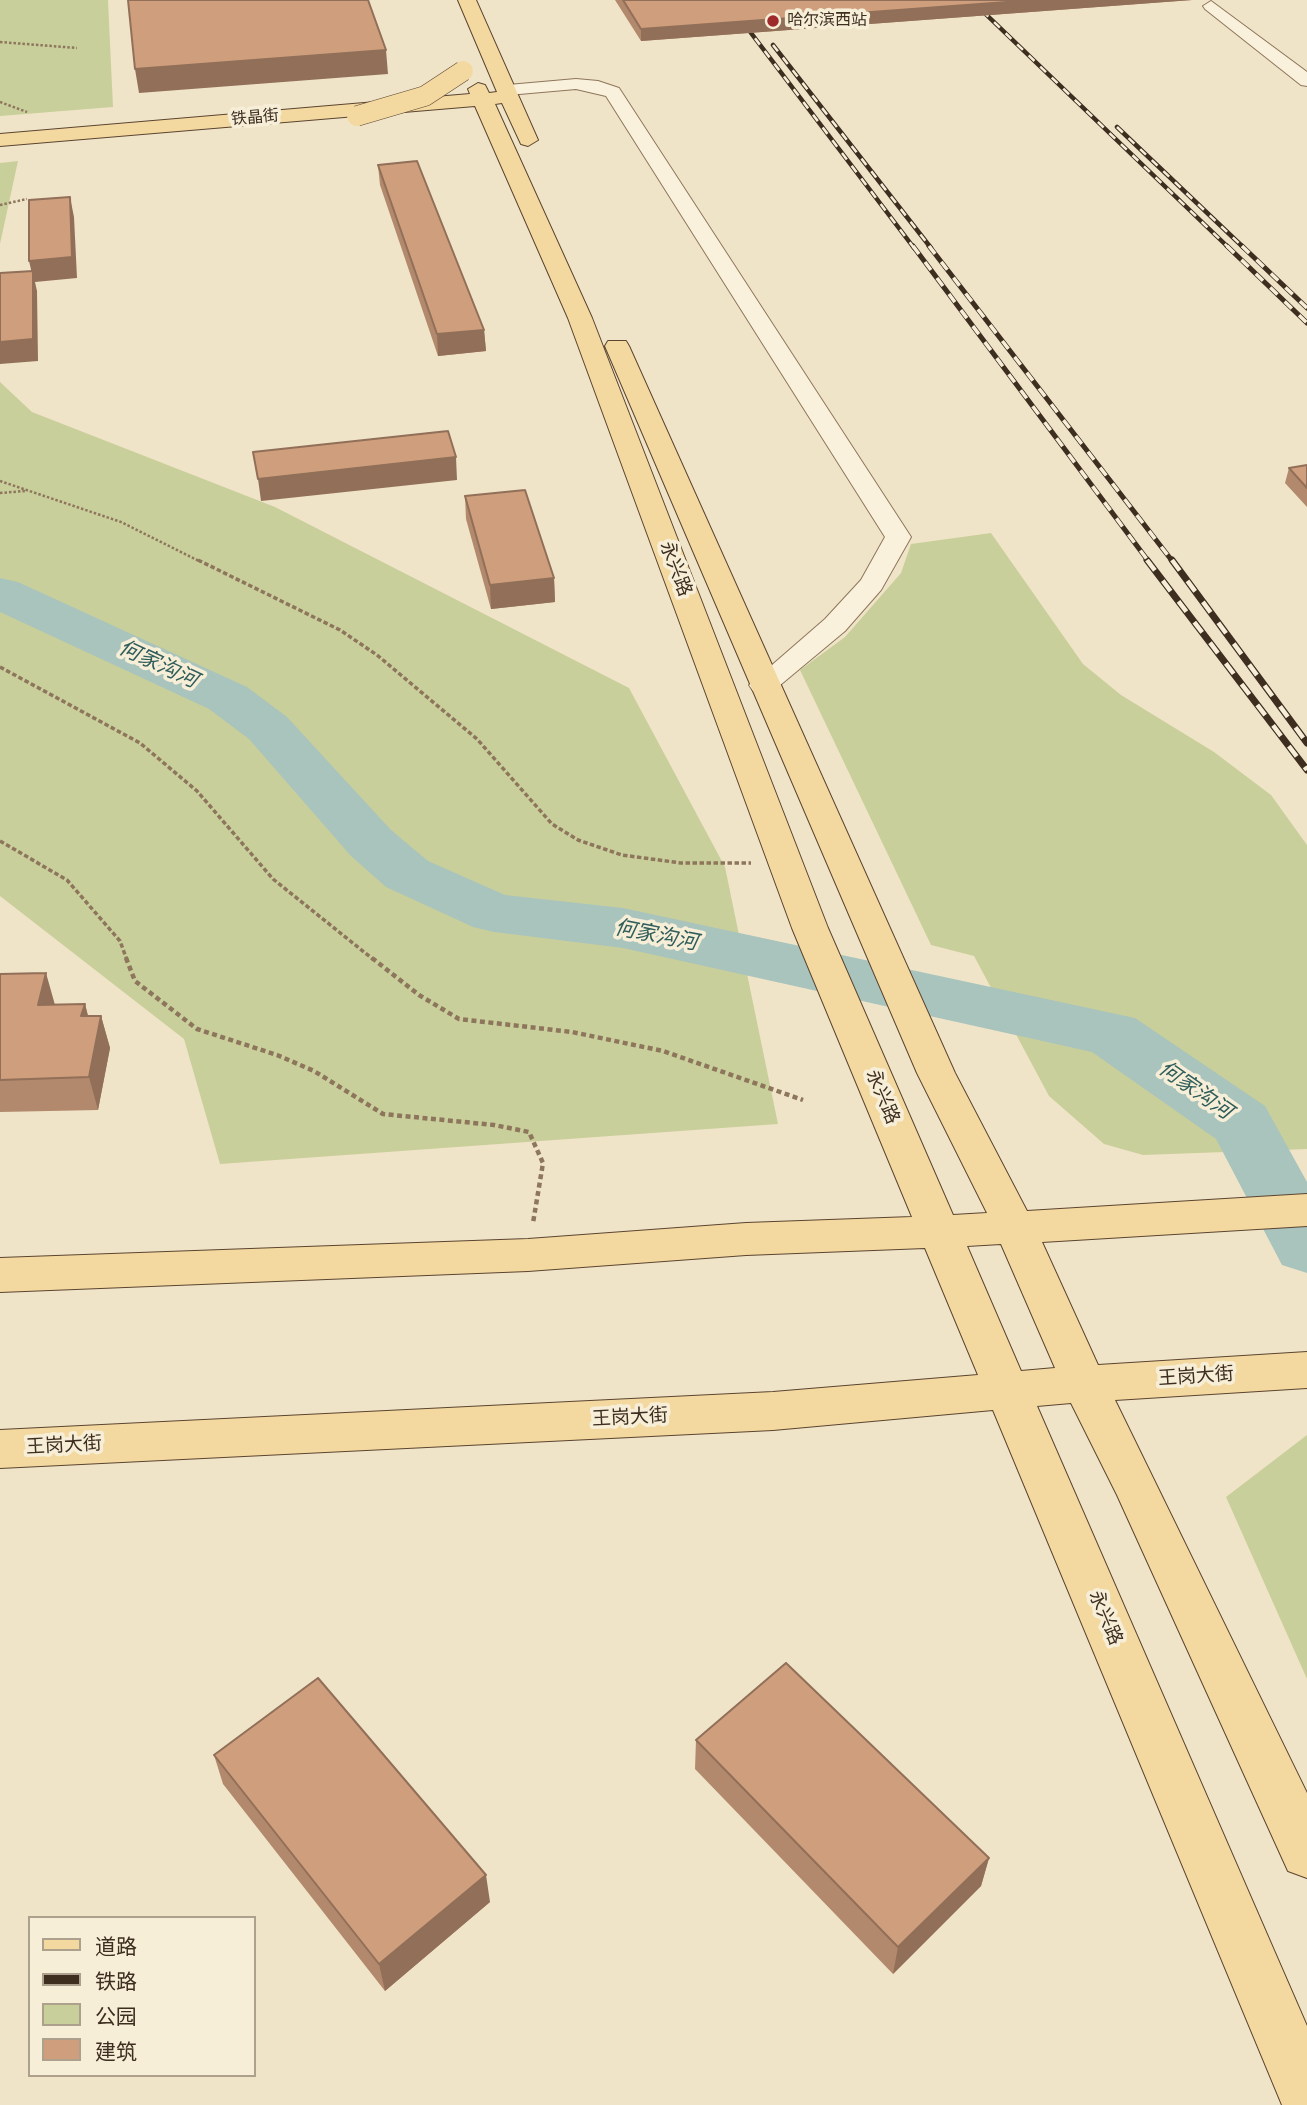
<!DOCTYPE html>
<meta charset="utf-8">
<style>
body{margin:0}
#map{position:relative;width:1307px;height:2105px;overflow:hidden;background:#f0e4c8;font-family:"Times New Roman","Noto Sans SC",serif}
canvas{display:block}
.legend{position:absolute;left:28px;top:1916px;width:228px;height:161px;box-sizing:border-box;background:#f7eed8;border:2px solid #ada18e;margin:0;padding:9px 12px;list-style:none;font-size:21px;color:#3d2e20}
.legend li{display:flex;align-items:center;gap:14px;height:35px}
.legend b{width:35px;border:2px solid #ada18e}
</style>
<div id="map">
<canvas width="1307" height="2105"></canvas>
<ul class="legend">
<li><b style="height:9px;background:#f3d9a0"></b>道路</li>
<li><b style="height:9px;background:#3d2e20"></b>铁路</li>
<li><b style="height:19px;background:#c9cf9b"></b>公园</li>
<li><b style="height:19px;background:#cf9f7d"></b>建筑</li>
</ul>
</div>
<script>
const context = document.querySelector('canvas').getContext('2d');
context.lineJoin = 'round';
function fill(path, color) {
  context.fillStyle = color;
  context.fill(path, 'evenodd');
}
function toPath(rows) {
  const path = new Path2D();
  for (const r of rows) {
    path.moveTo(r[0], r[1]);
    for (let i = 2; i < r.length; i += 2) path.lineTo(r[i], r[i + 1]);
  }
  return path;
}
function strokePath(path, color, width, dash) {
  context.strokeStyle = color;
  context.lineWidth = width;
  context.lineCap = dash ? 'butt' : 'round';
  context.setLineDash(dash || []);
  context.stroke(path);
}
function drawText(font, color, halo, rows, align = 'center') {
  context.font = font + ' "Times New Roman","Noto Sans SC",serif';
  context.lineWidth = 7;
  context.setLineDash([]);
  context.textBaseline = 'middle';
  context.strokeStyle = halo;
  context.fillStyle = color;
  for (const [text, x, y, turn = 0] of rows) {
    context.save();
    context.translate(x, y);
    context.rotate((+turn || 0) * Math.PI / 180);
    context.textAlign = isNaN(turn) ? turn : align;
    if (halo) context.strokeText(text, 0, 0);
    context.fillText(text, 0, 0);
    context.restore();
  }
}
fill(toPath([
 [0,0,108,0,113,107,0,116],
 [18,161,0,244,0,163],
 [0,382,32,412,275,507,629,688,725,867,778,1124,220,1164,184,1039,0,896],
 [991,533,1083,664,1121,695,1214,752,1271,795,1307,845,1307,1149,1143,1155,1104,1144,1049,1096,974,956,931,945,800,670,845,637,901,573,911,544],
 [1307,1435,1307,1679,1226,1497]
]), '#c9cf9b');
fill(toPath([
 [0,578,18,582,247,687,287,717,391,830,428,861,505,895,623,908,1135,1018,1265,1106,1307,1182,1307,1273,1282,1265,1216,1139,1092,1052,623,948,494,932,473,927,386,887,351,856,249,739,209,709,0,612,0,578]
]), '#a9c4bc');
const minor = toPath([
 [1211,1,1307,72,1307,86,1301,85,1205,9,1203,6,1211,1],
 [576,79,598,81,619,88,911,537,881,590,845,631,773,691,763,694,753,691,749,685,825,619,861,580,885,537,606,96,576,89,508,95,499,90,508,85,576,79]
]);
const major = toPath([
 [458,0,476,0,538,140,528,146,521,144,502,103,495,104,592,318,828,928,953,1215,987,1213,917,1073,605,346,608,341,626,341,629,346,955,1073,1027,1211,1307,1194,1307,1226,1042,1242,1098,1365,1307,1352,1307,1388,1115,1400,1307,1793,1307,1878,1288,1871,1117,1495,1071,1403,1037,1406,1307,2026,1307,2105,1282,2105,993,1410,773,1430,0,1468,0,1430,773,1392,978,1375,925,1248,746,1255,528,1271,0,1292,0,1258,528,1239,746,1223,912,1217,792,928,568,318,475,106,0,146,0,134,470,94,468,89,478,83,485,85,489,93,497,92,458,0],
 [1001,1244,1055,1368,1021,1371,967,1246,1001,1244]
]);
strokePath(minor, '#8d765c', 2);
strokePath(major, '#5b4430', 2);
strokePath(toPath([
 [0,42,77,48],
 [0,102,27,112],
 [0,205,27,199],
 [0,481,121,522,201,562],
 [0,493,25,491]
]), '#8d765c', 2.5, [2.5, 2]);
strokePath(toPath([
 [198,560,340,630,377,655,477,739,552,824,578,840,622,855,681,863,751,863],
 [0,667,140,743,197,791,273,879,374,960],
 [0,841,67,880,120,941,127,960]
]), '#8d765c', 3.5, [4.5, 2.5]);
strokePath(toPath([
 [126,958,135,981,197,1029,277,1055,314,1071,383,1114,494,1125,529,1132,543,1163,533,1223],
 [372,958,419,995,459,1019,572,1032,663,1051,803,1100]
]), '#8d765c', 4.5, [5, 3.5]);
fill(minor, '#faf1dc');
fill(major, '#f3d9a0');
const railFar2 = toPath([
 [726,0,914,248],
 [971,0,1229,248],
 [773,45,931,248],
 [1117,127,1244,248]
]);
const railFar1 = toPath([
 [913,246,1149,562],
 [929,246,1173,562],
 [1227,246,1307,323],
 [1242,246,1307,308]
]);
const rail = toPath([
 [1147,560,1307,770],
 [1172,560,1307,743]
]);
strokePath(railFar2, '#3d2e20', 4.5);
strokePath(railFar1, '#3d2e20', 5);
strokePath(rail, '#3d2e20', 7);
strokePath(railFar2, '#f7eed8', 2.5, [8]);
strokePath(railFar1, '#f7eed8', 3.5, [10]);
strokePath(rail, '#f7eed8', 4.5, [13]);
const majorBridge = toPath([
 [357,116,425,96,463,71]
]);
strokePath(majorBridge, '#5b4430', 21, []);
strokePath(majorBridge, '#f3d9a0', 20);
fill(toPath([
 [615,0,1192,0,641,41],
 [378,165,484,330,486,351,438,356,380,185],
 [1307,465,1307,507,1285,483,1289,468],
 [465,496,554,578,555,602,491,609,466,519],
 [0,974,55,1005,85,1004,88,1016,101,1016,110,1048,98,1110,0,1112],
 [696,1740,989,1858,981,1886,893,1974,695,1769],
 [214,1755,490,1902,385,1991,223,1784]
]), '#b2896c');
fill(toPath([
 [1034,0,1192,0,641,41,641,29],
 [386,50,388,74,139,93,135,69],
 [70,197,74,217,77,278,35,282,37,291,38,361,0,364,0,342,33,278,29,261],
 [484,330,486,351,438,356,437,334],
 [456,457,457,480,261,501,258,479],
 [554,578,555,602,491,609,490,585],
 [46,973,55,1005,38,1005],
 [85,1004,93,1036,81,1016],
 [101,1016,110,1048,98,1110,89,1077],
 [989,1858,981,1886,893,1974,898,1947],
 [486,1875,490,1902,385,1991,379,1964]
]), '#916f58');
const building = toPath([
 [128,0,368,0,386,50,135,69,128,0],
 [623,0,1034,0,641,29,623,0],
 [417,161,484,330,437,334,378,165,417,161],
 [70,197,72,257,29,261,29,200,70,197],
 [33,271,33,339,0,342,0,273,33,271],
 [448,431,456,457,258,479,253,452,448,431],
 [1307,465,1307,488,1289,468,1307,465],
 [525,490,554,578,490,585,465,496,525,490],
 [46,973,38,1005,85,1004,81,1016,101,1016,89,1077,0,1080,0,974,46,973],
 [786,1663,989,1858,898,1947,696,1740,786,1663],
 [318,1678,486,1875,379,1964,214,1755,318,1678]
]);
fill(building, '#cf9f7d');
strokePath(building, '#916f58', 2);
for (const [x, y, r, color] of [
 [773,21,7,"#9e2a2b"]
]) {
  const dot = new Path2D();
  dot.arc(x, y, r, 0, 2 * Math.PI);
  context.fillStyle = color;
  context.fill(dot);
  strokePath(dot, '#f7eed8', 2.5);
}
drawText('16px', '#3d2e20', '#f7eed8', [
 ["哈尔滨西站",787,21]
], 'left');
drawText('16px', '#3d2e20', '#f7eed8', [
 ["铁晶街",255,118,-5]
]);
drawText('19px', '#3d2e20', '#f7eed8', [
 ["永兴路",675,569,69],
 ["永兴路",882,1097,67],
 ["王岗大街",1196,1377,-4],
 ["王岗大街",630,1418,-3],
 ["王岗大街",64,1446,-3],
 ["永兴路",1105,1618,67]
]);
drawText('italic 21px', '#2f5d5a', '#f7eed8', [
 ["何家沟河",158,665,25],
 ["何家沟河",656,936,11],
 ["何家沟河",1195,1091,35]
]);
</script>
